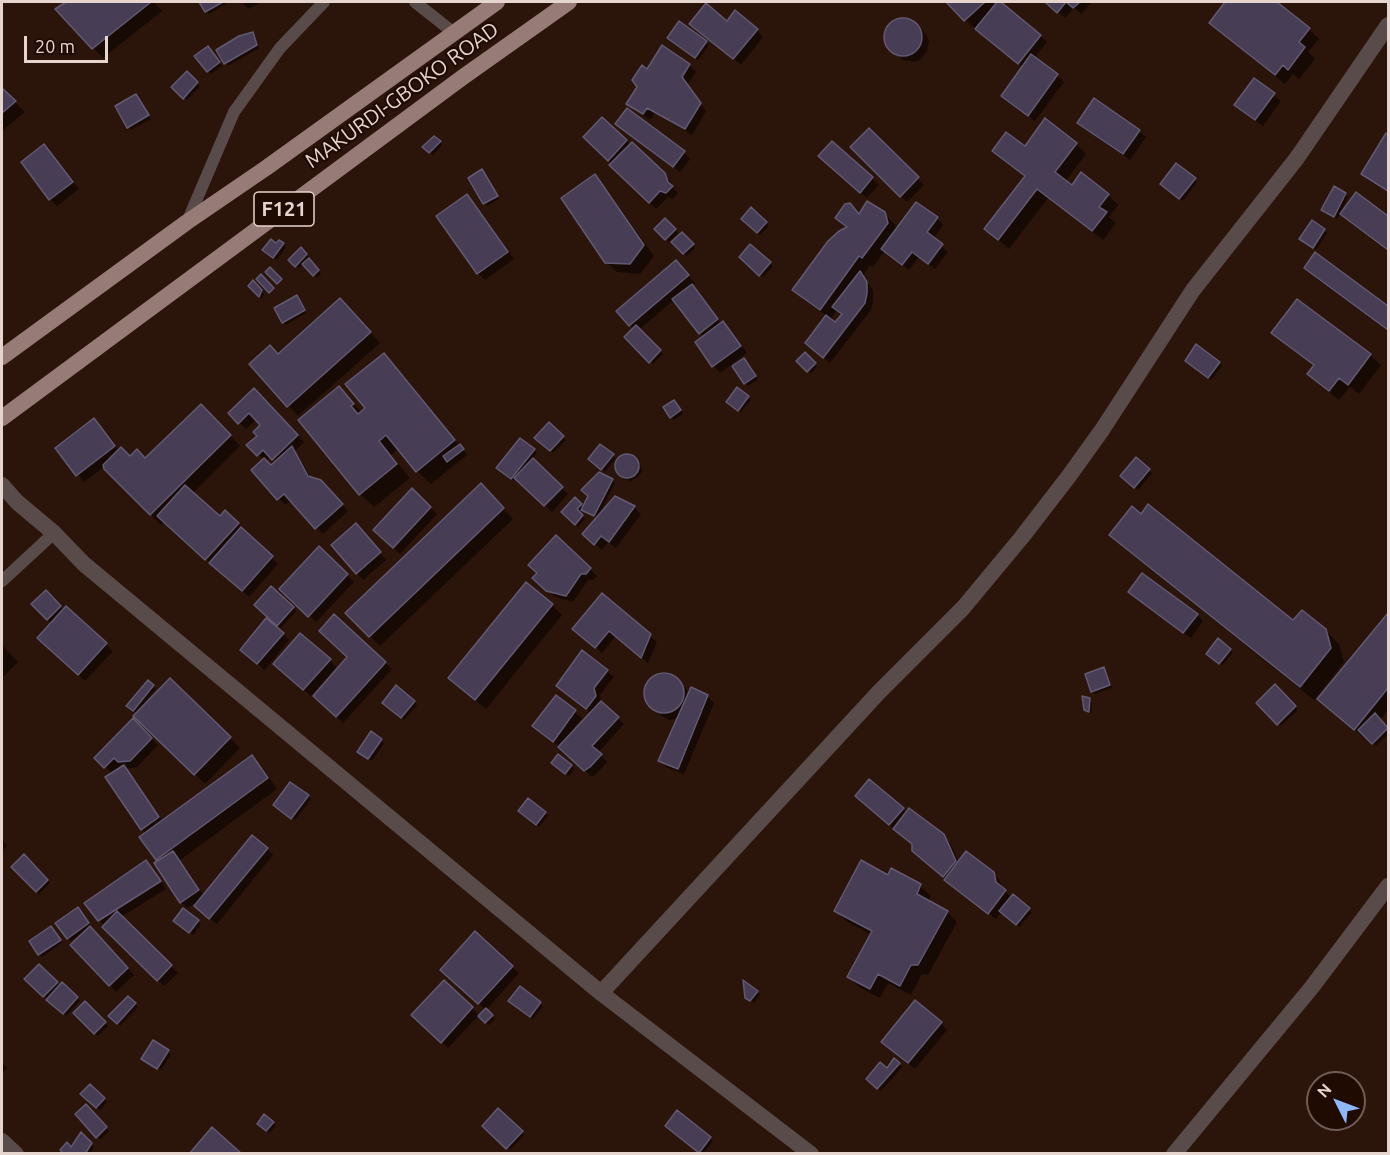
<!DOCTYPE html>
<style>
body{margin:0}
#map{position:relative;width:1390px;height:1155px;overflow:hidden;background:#2b140a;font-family:Ubuntu,sans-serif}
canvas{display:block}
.frame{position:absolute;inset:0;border:3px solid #e5d5ce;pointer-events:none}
.north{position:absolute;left:1306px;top:1071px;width:60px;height:60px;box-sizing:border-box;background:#200b03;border:2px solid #6f5c54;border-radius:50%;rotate:312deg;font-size:16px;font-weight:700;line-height:24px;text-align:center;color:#e5d5ce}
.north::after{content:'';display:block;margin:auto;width:21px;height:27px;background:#8db9fc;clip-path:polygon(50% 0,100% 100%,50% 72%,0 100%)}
.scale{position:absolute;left:24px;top:36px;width:84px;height:27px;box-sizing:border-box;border:3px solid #e5d5ce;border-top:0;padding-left:8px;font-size:18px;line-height:21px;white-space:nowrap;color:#e5d5ce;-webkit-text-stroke:4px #200b03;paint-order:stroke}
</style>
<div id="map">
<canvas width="1390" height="1155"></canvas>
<div class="frame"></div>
<div class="north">N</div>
<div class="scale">20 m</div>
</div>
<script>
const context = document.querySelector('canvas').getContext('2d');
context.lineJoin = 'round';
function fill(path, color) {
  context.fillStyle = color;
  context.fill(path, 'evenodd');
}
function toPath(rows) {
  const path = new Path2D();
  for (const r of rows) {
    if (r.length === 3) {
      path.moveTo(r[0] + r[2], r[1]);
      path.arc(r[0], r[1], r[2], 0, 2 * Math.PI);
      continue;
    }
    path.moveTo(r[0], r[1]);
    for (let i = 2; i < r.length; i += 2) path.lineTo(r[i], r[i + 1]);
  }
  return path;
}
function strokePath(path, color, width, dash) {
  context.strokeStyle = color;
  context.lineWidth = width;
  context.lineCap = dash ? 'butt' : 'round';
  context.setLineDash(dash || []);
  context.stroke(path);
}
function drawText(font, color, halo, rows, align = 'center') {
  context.font = font + ' Ubuntu,sans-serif';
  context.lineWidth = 4.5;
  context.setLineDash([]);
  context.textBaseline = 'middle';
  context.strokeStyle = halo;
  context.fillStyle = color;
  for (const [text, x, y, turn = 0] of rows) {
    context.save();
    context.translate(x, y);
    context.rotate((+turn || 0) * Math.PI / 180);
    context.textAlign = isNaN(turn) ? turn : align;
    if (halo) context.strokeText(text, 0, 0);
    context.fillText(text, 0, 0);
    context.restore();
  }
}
fill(toPath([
 [68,2,154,2,162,11,103,58,57,10],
 [201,2,228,2,209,14],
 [242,2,262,2,248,9],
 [948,2,1006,2,1002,5,1047,42,1034,58,1057,75,1064,82,1035,121,1009,103,1003,96,1023,67,977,29,976,30],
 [1047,2,1089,2,1091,3,1081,14,1074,8,1065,18],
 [1227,2,1274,2,1309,29,1319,39,1308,52,1315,59,1299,79,1293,74,1285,84,1221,33,1211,23],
 [903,19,909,20,919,27,926,35,929,40,927,51,920,60,915,62,903,60,888,45,886,40,888,28,897,20],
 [679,23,709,45,698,60,672,41],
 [727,23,757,30,763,37,741,65,698,30],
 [253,34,256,37,259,48,228,66,218,50],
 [663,47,689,65,696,72,687,85,706,111,692,135,655,113,650,120,635,110,628,104],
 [210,51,222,66,211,74,196,57],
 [187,73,200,86,187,100,174,87],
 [1254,80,1281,101,1263,126,1242,111,1236,105],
 [2,90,25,112,2,131],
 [139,99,151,119,131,130,128,127],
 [602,119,671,182,674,189,678,193,673,199,668,197,656,209,585,137],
 [1079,123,1139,131,1146,137,1130,160,1085,129],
 [624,130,684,152,690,159,680,172],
 [869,130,924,185,907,202,852,147],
 [1386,135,1388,137,1388,192,1369,181,1363,174],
 [440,142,442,145,433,155,424,147],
 [832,143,879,185,867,198,827,162],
 [1076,144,1086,154,1065,182,1072,187,1082,175,1108,195,1118,205,1109,217,1116,223,1103,240,1048,198,1009,249,986,229,1026,177,1004,161,994,150],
 [44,146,51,153,79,189,57,206,50,199],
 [482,171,499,199,487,206,470,178],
 [595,176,605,187,654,256,640,274,617,272,606,262],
 [1195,180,1197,182,1183,201,1165,186],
 [1334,188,1348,197,1337,219,1323,210],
 [1357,195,1388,218,1388,251,1352,224,1342,214],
 [467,196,473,202,514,259,485,280,478,273],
 [751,210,769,226,760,235,743,219],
 [884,214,895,224,897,230,923,239,938,219,943,225,933,239,948,252,935,269,919,257,909,270,885,251,873,267,870,265,863,276,873,290,873,301,871,310,830,363,813,349,827,316,804,300,794,290,847,228,836,218],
 [837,310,843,315,835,324,830,320],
 [665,220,678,233,669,242,656,229],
 [1324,230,1327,233,1316,250,1304,242],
 [682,234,695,248,687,256,673,242],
 [279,242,286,247,277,260,267,253],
 [751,247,773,266,763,277,741,257],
 [301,250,309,258,308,259,321,274,317,278,304,263,299,268,290,260],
 [1315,254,1388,308,1388,331,1316,278,1306,267],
 [682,269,695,283,691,286,698,293,721,324,723,323,730,330,747,353,720,373,714,366,697,342,704,337,675,299,639,330,663,354,653,364,626,337,634,329,619,311],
 [253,282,264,294,262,299,250,286],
 [299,300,306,313,286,325,283,322],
 [1298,301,1370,355,1381,365,1359,394,1350,387,1339,400,1319,384,1309,374,1314,366,1284,343,1273,333],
 [350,310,380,343,298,416,251,364,279,356],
 [805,354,817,367,811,373,798,361],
 [384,355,397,368,467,455,431,484,417,471,399,448,391,455,410,478,374,507,360,494,339,388,361,412,367,408],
 [746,363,758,379,748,386,734,367],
 [1190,363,1219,363,1222,366,1211,380],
 [254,390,304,442,295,451,298,455,311,478,327,489,348,511,323,534,291,500,285,505,253,470,264,460,249,445,259,436,262,425,257,419,246,429,230,413],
 [271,456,277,462,271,467,265,461],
 [748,397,751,400,741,412,731,404],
 [677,404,683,414,674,420,672,417],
 [201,406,240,446,192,494,220,518,238,524,278,564,249,597,164,522,161,525,106,468,105,466,84,482,57,448,94,420,119,451,130,458,145,460],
 [549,424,566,440,553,453,536,438],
 [534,450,537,453,532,459,568,494,552,512,517,478,514,481,501,470],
 [624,455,627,455,634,457,640,464,642,471,638,477,631,481,624,479,622,476,618,472,616,466,618,459],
 [613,456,616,458,605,472,593,462],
 [1136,459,1152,473,1138,490,1122,476],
 [612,481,615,483,599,515,615,498,634,507,641,514,616,548,608,542,602,550,591,541,598,518,586,512,582,509,579,513,585,519,578,527,563,512,575,500,584,508],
 [481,485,513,519,380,646,348,613],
 [412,490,437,514,400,554,375,530],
 [362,532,386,560,363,580,357,573],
 [1111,535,1293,623,1325,630,1339,644,1344,662,1314,700,1124,548],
 [556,537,597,576,593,580,588,580,573,602,555,597,541,585],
 [319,549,354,582,316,622,281,589],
 [526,584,552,605,562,615,486,709,460,688,450,678],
 [271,588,296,611,281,628,256,605],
 [45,592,64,611,66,608,113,651,85,681,46,644,52,624,33,604],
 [602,595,657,642,648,663,616,636,602,653,581,635],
 [1137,598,1197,615,1203,621,1191,638],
 [1388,616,1388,710,1380,720,1388,729,1388,734,1376,746,1367,736,1365,739,1319,699],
 [283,634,289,640,265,670,249,657],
 [2,645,18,662,2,678],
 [1230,650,1233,652,1222,666,1211,656],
 [349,658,385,663,392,669,343,723,315,696],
 [330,660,336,667,311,696,282,671],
 [1103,669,1106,672,1112,688,1095,694,1092,691],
 [607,671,614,677,600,695,602,704,624,724,598,753,607,762,597,773,592,777,561,748,534,726,556,697,582,718,574,728,576,730,592,713,564,692],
 [670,675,675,678,687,690,689,694,707,696,714,703,684,774,666,767,660,761,679,718,669,720,658,714,647,702,645,690,652,679,657,676],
 [170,680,240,748,205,784,136,716,138,714,128,706,148,682,156,689,144,703,146,705],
 [1275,686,1298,710,1281,726,1258,703],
 [1089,700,1092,703,1091,714,1085,710],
 [414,702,417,705,404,720,387,705],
 [133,721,158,745,137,767,125,769,130,773,163,822,251,757,262,767,277,789,180,860,204,896,267,849,273,855,217,924,202,913,200,900,187,908,181,902,160,861,141,838,146,834,142,829,113,774,96,758],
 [122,764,124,766,115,772,114,771],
 [381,740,384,743,372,761,362,755],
 [556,766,571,766,574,769,569,776],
 [308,796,311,799,295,820,278,808],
 [863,802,903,809,907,813,943,836,950,843,959,862,993,873,1000,881,1002,888,1012,898,1032,912,1019,927,1001,912,996,919,952,887,946,879,920,858,913,845],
 [545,813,548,816,539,827,523,814],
 [2,840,7,845,2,851],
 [24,856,50,883,39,894,13,867],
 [146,862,153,868,166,889,121,917,178,973,164,986,104,927,105,926,99,920],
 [892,870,920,886,931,896,928,902,947,912,957,922,928,975,922,974,911,995,888,983,880,998,859,987,849,977,872,935,846,921,836,911,888,877],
 [183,910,201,924,193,935,178,924],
 [80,911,91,926,89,927,134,975,116,992,110,985,84,931,71,941,68,938],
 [54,931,62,943,42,957,39,954],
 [39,966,60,986,62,985,80,1001,66,1016,27,979],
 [512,967,519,973,486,1010,495,1019,489,1025,479,1015,448,1048,420,1022,444,982,480,1016,486,1010,449,977],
 [520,988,543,1006,533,1019,513,1004],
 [757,992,760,995,754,1003,750,1000],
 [128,998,138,1007,120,1026,110,1016],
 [85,1003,108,1026,98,1036,75,1013],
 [941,1023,947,1030,915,1069,890,1048],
 [154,1042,171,1054,161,1070,146,1061],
 [894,1061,902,1067,881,1091,868,1079,887,1070],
 [2,1063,7,1068,2,1074],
 [90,1086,107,1102,100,1110,82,1094],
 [86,1106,109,1131,100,1140,77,1114],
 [498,1111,524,1135,510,1150,484,1126],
 [273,1123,276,1125,270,1133,261,1126],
 [670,1129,710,1138,713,1141,703,1154,701,1154],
 [81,1134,94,1147,90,1154,66,1154,72,1149]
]), '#0007');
const building = toPath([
 [66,2,151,2,92,49,55,9,66,2],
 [199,2,223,2,205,12,199,2],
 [946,2,985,2,964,21,946,2],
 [997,2,1001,2,1041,35,1018,64,975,29,997,2],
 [1045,2,1080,2,1073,8,1066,2,1057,13,1045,2],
 [1225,2,1277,2,1310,28,1299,42,1305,47,1288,70,1283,65,1275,75,1209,23,1225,2],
 [706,3,727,21,735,10,758,29,733,59,689,24,706,3],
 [903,37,19],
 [679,21,707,41,695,58,667,38,679,21],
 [253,32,257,45,224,64,216,50,239,36,253,32],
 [662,45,690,64,682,77,701,103,685,129,647,108,643,114,626,104,637,87,632,80,642,65,647,69,662,45],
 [208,46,220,62,207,72,194,56,208,46],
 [1031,54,1058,74,1028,116,1001,96,1031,54],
 [187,71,198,82,183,99,171,87,187,71],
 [1254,78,1275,93,1255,120,1234,105,1254,78],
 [2,88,16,101,2,113,2,88],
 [136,94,149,115,127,128,115,106,136,94],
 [1094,98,1140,130,1123,154,1077,123,1094,98],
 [627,108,685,151,673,167,615,124,627,108],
 [602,117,627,140,608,161,583,137,602,117],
 [1045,118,1077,143,1055,172,1072,185,1081,172,1109,194,1099,207,1107,212,1092,231,1037,189,998,240,984,229,1025,176,992,151,1006,132,1025,146,1045,118],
 [869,128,919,177,900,197,850,147,869,128],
 [1386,133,1388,135,1388,191,1361,174,1386,133],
 [434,136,441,141,429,153,422,147,434,136],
 [832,141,873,177,860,193,818,156,832,141],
 [632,142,665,173,668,182,673,186,666,193,660,191,649,203,609,165,632,142],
 [44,144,73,182,49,200,21,162,44,144],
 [1176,163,1196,178,1179,199,1160,184,1176,163],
 [482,169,498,196,483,204,468,178,482,169],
 [595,174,644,245,630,264,605,263,561,198,595,174],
 [1334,186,1346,193,1334,217,1321,210,1334,186],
 [1356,192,1388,216,1388,250,1340,214,1356,192],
 [467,194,508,252,477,274,436,216,467,194],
 [867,201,885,212,888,223,862,258,859,256,820,310,792,290,828,241,839,231,847,227,835,218,845,204,850,203,859,214,867,201],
 [916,202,938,217,927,232,943,244,928,264,912,252,902,265,881,249,916,202],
 [751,207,767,222,757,233,741,219,751,207],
 [665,218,676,229,665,240,654,229,665,218],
 [1312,220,1325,229,1313,248,1299,239,1312,220],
 [682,232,694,244,683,254,671,242,682,232],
 [271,239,276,243,279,240,284,243,273,258,262,250,271,239],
 [750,244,771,262,759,276,739,257,750,244],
 [301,247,307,254,295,267,288,260,301,247],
 [1315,252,1388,306,1388,330,1304,268,1315,252],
 [309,258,319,270,313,276,302,264,309,258],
 [676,260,689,275,629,326,616,311,676,260],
 [270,267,282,279,277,284,265,272,270,267],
 [860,271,867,282,867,293,865,303,823,358,805,343,826,315,835,322,842,314,832,307,860,271],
 [261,274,274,288,269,293,256,279,261,274],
 [253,280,262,290,259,297,248,286,253,280],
 [692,284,718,319,699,334,672,299,692,284],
 [297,295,305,310,282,323,274,308,297,295],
 [340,298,371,332,287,407,249,364,270,345,278,354,340,298],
 [1297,299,1371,354,1348,385,1339,378,1329,391,1307,374,1314,365,1271,333,1297,299],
 [723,321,741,346,712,367,695,342,723,321],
 [636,325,661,350,649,363,624,337,636,325],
 [1196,344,1220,362,1208,378,1185,361,1196,344],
 [805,352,816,363,807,372,796,361,805,352],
 [384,353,455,440,416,472,386,435,379,441,397,464,359,495,298,420,339,386,354,404,351,406,358,414,365,408,345,384,384,353],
 [744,358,756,376,744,384,732,366,744,358],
 [737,387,749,396,738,411,726,402,737,387],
 [254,388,298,435,272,460,263,450,257,456,246,445,257,436,253,432,260,425,249,413,238,424,228,413,254,388],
 [674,400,681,410,670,418,663,407,674,400],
 [201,404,231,435,150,515,104,469,103,465,121,447,130,456,137,449,145,458,201,404],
 [94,418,115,446,76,476,55,448,94,418],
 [549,422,564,436,550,451,534,438,549,422],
 [520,438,535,449,511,479,496,468,520,438],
 [460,444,464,449,447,462,443,456,460,444],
 [600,444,614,454,601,470,588,459,600,444],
 [292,446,308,476,321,480,343,504,315,529,284,494,277,500,251,470,264,458,271,465,292,446],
 [627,466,12],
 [1136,457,1150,469,1134,488,1120,476,1136,457],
 [533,458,563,487,544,506,514,478,533,458],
 [599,472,613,479,594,516,581,510,588,496,581,490,599,472],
 [481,483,504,508,369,637,345,613,481,483],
 [185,485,220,516,225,510,239,523,205,560,157,516,185,485],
 [412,488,431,507,393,548,373,530,412,488],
 [615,496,635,506,609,542,601,536,594,545,582,534,615,496],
 [575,497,582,504,577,509,583,515,575,525,561,512,575,497],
 [1148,504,1293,620,1302,610,1326,629,1331,648,1300,687,1109,535,1132,506,1141,514,1148,504],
 [356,523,381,552,356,574,331,545,356,523],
 [241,527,273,556,242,591,209,563,241,527],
 [556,535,591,568,586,574,581,574,566,596,546,591,532,578,537,573,528,565,556,535],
 [319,546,348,574,308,617,279,589,319,546],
 [1142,573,1198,614,1183,633,1128,592,1142,573],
 [526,582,553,604,475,700,448,678,526,582],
 [271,586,294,607,277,626,254,605,271,586],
 [46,590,61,606,47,620,31,604,46,590],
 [602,593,651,634,641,658,609,631,595,648,572,629,602,593],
 [66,606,107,643,78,675,37,638,66,606],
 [1388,613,1388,688,1354,730,1317,699,1388,613],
 [334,614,386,662,336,717,313,696,347,657,319,631,334,614],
 [266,618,284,633,257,664,240,650,266,618],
 [300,633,331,659,303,690,273,664,300,633],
 [1218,638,1231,649,1219,664,1206,654,1218,638],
 [582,650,608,670,594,688,596,696,586,709,556,686,582,650],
 [1104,667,1110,685,1091,692,1085,674,1104,667],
 [664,693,20],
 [170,678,231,737,194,775,133,716,170,678],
 [148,680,154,685,133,711,126,706,148,680],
 [1275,684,1296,706,1277,725,1256,703,1275,684],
 [396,685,415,701,401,718,382,703,396,685],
 [691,687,708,695,678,769,658,761,691,687],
 [556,695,576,710,553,742,532,726,556,695],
 [1082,696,1090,698,1089,712,1084,710,1082,696],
 [601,701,619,717,592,746,602,754,590,767,584,771,558,747,601,701],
 [1375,713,1388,728,1372,744,1358,730,1375,713],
 [133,718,152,738,130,761,118,762,114,758,104,768,94,758,133,718],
 [371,731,382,739,368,759,357,752,371,731],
 [558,754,572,765,565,774,551,763,558,754],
 [252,755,268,778,156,860,139,837,252,755],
 [124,765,159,817,141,830,105,777,124,765],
 [869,779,904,808,889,825,855,796,869,779],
 [290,782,309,795,291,819,273,805,290,782],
 [528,798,546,812,536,825,518,811,528,798],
 [909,808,944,834,956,861,943,877,912,851,912,844,893,829,909,808],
 [252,835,268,848,209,919,194,906,252,835],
 [173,851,199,890,180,903,154,863,173,851],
 [966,851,994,872,996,882,1006,890,988,914,944,880,966,851],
 [24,854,48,880,36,892,11,867,24,854],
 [146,860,161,881,98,921,84,903,146,860],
 [861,860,888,875,891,868,921,884,917,894,948,911,918,965,911,965,900,986,878,974,870,989,847,977,872,931,834,911,861,860],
 [1013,894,1030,908,1016,925,999,911,1013,894],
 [78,907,89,923,67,939,55,923,78,907],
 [183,908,199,920,189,933,173,921,183,908],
 [117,911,172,965,157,981,102,927,117,911],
 [51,926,61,940,38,955,29,941,51,926],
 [90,926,128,968,109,986,70,945,90,926],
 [475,931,513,966,478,1004,440,970,475,931],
 [39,964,58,982,43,997,24,979,39,964],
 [444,980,473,1007,441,1043,411,1015,444,980],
 [743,980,758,991,750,1001,745,998,743,980],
 [62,982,78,997,63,1014,46,1000,62,982],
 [520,986,541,1002,530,1017,508,1001,520,986],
 [128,996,136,1003,117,1024,108,1016,128,996],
 [915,1000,942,1022,908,1063,881,1042,915,1000],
 [85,1001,106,1022,94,1034,73,1013,85,1001],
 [486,1008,493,1015,485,1023,478,1016,486,1008],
 [153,1040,169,1050,157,1069,141,1059,153,1040],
 [894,1058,900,1063,877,1089,866,1079,880,1062,887,1068,894,1058],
 [90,1084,105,1098,96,1108,80,1094,90,1084],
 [86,1104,107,1127,96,1138,75,1114,86,1104],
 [498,1108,523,1131,506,1149,482,1126,498,1108],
 [677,1110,711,1137,699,1153,665,1126,677,1110],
 [264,1114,274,1122,266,1131,257,1124,264,1114],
 [212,1127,242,1154,189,1154,212,1127],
 [81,1132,92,1143,85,1154,64,1154,60,1150,67,1142,71,1147,81,1132]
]);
fill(building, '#473e56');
strokePath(building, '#625972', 1.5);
strokePath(toPath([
 [415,2,454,33],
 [187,222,234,112,280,48,324,2],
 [2,581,54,533]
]), '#594b49', 12);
strokePath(toPath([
 [2,485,17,502,54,533,84,564,601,993,811,1154],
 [601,993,879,692,963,608,1022,537,1069,476,1102,430,1193,290,1297,158,1388,25],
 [2,1141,16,1154],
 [1174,1154,1312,987,1388,886]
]), '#594b49', 16);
strokePath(toPath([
 [2,357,187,222,266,168,497,2],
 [2,418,463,77,569,2]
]), '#977b76', 16);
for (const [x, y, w] of [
 [284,209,60]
]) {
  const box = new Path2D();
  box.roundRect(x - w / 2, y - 17, w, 34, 4.5);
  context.fillStyle = '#200b03';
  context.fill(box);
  strokePath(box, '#e5d5ce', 1.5);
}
drawText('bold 20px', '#e5d5ce', null, [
 ["F121",284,209]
]);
drawText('21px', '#e5d5ce', '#200b03', [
 ["MAKURDI-GBOKO ROAD",402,95,-36]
]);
</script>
